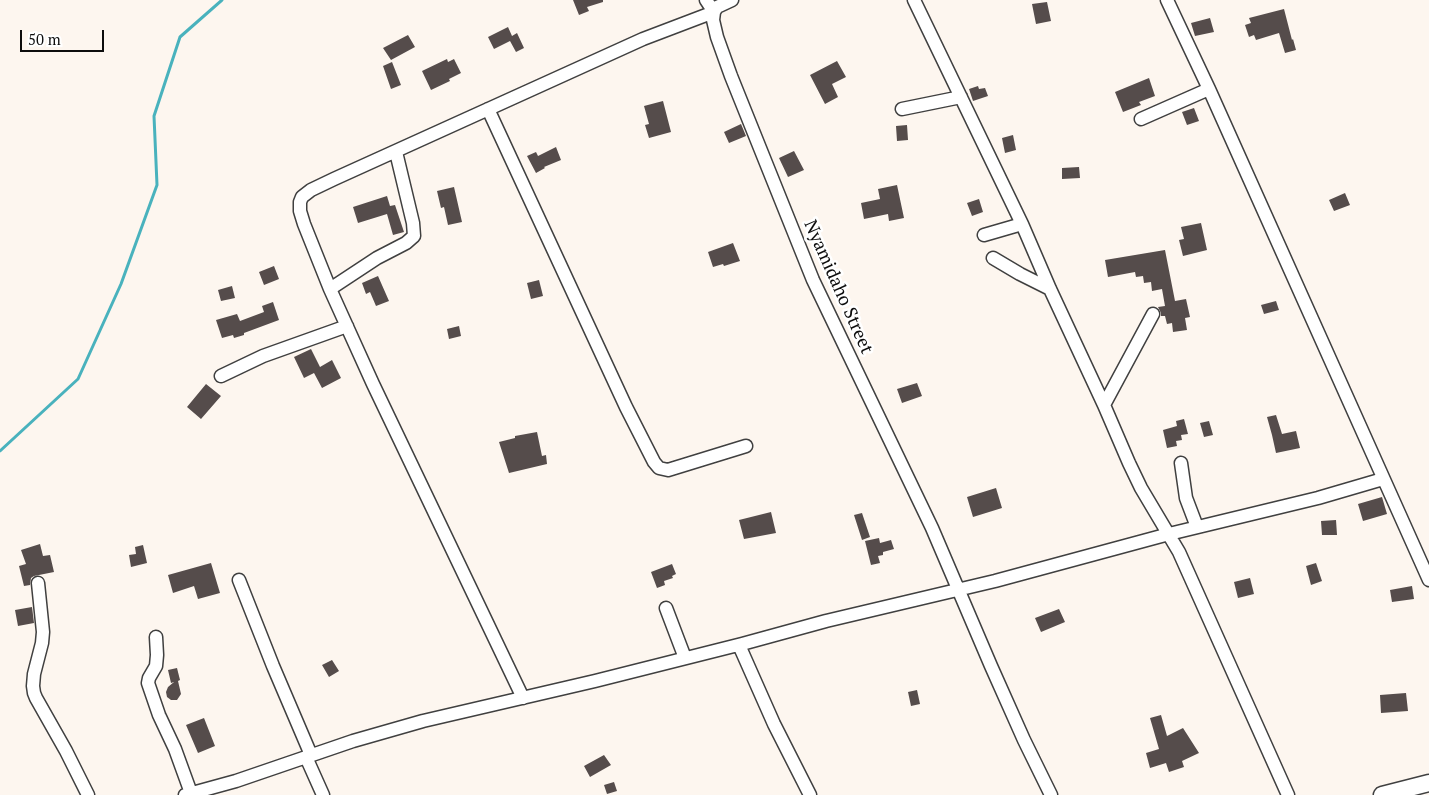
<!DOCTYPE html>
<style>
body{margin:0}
#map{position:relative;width:1429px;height:795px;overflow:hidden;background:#fdf6ef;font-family:"PT Serif",serif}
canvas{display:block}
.scale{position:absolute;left:20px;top:30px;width:84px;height:22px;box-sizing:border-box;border:2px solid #0d0d0d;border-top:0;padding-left:6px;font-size:15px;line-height:18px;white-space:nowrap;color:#0d0d0d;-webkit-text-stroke:4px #fff;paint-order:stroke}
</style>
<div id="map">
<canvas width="1429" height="795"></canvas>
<div class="scale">50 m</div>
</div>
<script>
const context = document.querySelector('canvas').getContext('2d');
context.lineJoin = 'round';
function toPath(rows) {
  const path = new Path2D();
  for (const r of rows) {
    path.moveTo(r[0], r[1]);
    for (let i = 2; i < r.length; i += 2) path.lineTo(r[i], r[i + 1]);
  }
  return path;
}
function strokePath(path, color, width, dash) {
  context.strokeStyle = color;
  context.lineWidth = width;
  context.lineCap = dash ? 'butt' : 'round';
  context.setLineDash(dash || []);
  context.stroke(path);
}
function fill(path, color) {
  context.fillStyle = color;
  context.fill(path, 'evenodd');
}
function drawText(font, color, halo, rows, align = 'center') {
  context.font = font + ' "PT Serif",serif';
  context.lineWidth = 5;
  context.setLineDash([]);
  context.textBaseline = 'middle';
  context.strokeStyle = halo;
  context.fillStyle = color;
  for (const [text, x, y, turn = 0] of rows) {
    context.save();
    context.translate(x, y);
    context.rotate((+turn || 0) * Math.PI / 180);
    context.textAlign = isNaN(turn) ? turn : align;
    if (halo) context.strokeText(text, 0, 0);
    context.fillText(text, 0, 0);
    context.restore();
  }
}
strokePath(toPath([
 [0,451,78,379,121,284,157,185,154,116,180,37,222,0]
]), '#49b2bd', 3);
fill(toPath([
 [573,0,603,0,603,2,587,7,589,11,579,15],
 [1047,2,1051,21,1036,24,1032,4],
 [1284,9,1292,40,1293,39,1296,50,1285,53,1279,33,1256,40,1254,35,1249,37,1245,25,1251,23,1249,18],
 [1210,18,1214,32,1195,36,1191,23],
 [508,27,512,36,517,33,524,48,516,52,510,41,494,49,488,37],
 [408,35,415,47,391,60,383,48],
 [447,59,448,62,454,59,461,73,449,79,450,81,431,90,422,71],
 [837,61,846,77,832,84,838,97,825,104,810,75],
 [392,62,401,85,391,89,383,66],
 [1149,78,1155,96,1139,102,1141,105,1123,112,1115,92],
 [978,86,979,89,985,88,988,96,973,101,969,89],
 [663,101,671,132,649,138,645,125,649,124,644,106],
 [1194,108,1199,121,1187,125,1182,112],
 [741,124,746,136,729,143,724,132],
 [907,125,908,140,897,141,896,126],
 [1013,135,1016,150,1005,153,1002,138],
 [556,147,561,160,544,167,545,168,536,173,527,156,536,152,538,156],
 [794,151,804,170,788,177,779,158],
 [1079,167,1080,178,1062,179,1062,168],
 [897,185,904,218,889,221,888,214,864,219,861,203,880,199,878,189],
 [454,187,462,222,448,225,444,207,441,208,437,191],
 [1345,193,1350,205,1334,211,1329,200],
 [387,196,390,206,395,205,404,232,393,235,387,214,358,223,353,207],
 [979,199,983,212,972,216,967,203],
 [1201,223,1207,250,1183,256,1179,240,1184,239,1181,227],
 [733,243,740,261,724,266,723,264,713,267,708,252],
 [1165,250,1175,301,1186,299,1190,317,1185,318,1187,330,1173,332,1172,323,1167,324,1165,316,1161,316,1161,313,1158,307,1165,306,1162,289,1152,291,1151,282,1144,283,1143,276,1136,277,1135,272,1108,277,1105,260],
 [274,266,279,279,264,285,259,272],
 [378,276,389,301,376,306,370,292,366,294,362,283],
 [539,280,543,296,531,299,527,283],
 [232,286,235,298,221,301,218,290],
 [1276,301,1279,310,1264,314,1261,305],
 [273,302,279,320,244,333,244,335,234,338,233,335,222,338,216,320,237,314,240,321,264,312,262,306],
 [459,326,461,336,449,339,447,329],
 [311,349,320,367,332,360,341,378,322,388,314,373,304,378,294,357],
 [917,383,922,396,902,403,897,389],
 [206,384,221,396,201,419,187,407],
 [1276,415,1282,434,1296,431,1300,448,1276,453,1272,435,1267,417],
 [1184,419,1188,434,1181,435,1182,440,1176,441,1177,446,1167,448,1163,430,1177,426,1176,421],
 [1209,421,1213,435,1204,437,1200,423],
 [537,432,542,456,546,455,547,464,509,473,499,442,515,438,515,436],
 [996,488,1002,508,973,517,967,497],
 [1382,497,1387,514,1363,521,1358,504],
 [771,512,776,533,744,539,739,520],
 [862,513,870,537,862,540,854,515],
 [1336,520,1337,535,1322,535,1321,521],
 [879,538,880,543,891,540,894,549,883,552,883,555,878,556,880,563,871,565,865,541],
 [40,544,43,556,50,555,54,572,34,576,31,578,30,585,24,586,19,566,26,564,21,550],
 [143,545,147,563,131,567,129,555,136,554,135,547],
 [211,563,220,593,198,599,194,586,173,593,168,575],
 [1316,563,1322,581,1311,585,1306,566],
 [672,564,676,574,672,576,673,578,664,581,665,585,657,588,651,572],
 [1250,578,1254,594,1238,598,1234,582],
 [1412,586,1414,599,1392,602,1390,590],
 [32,607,34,623,18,626,15,610],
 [1059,609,1065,622,1041,632,1035,618],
 [332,660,339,671,329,677,322,665],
 [177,668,180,680,178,681,181,694,177,700,171,700,167,697,166,692,168,687,174,682,171,683,168,670],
 [917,690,920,704,911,706,908,692],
 [1406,693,1408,711,1381,713,1380,695],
 [1161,715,1167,736,1183,728,1199,753,1182,761,1184,767,1169,772,1166,763,1150,768,1146,753,1159,749,1150,718],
 [204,718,215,746,198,753,186,725],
 [604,755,611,765,590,777,584,766],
 [614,782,617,791,607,794,604,785]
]), '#554c4b');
const minor = toPath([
 [732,0,717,7,714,12,713,20,717,37,731,76,813,280,932,528,991,666,1024,740,1051,795],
 [914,0,1022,224,1050,289,1104,405,1129,463,1141,488,1179,552,1288,795],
 [1167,0,1209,89,1429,580],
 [488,109,626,407,654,462,659,468,668,470,746,446],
 [902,109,961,97],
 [1141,119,1209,89],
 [984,235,1022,224],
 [993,258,1020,274,1050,289],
 [330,289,377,258,406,243,414,236,413,223,396,152],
 [221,376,263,356,347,326],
 [1104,405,1153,314],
 [1181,463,1186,498,1197,527],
 [239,580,273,666,311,755],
 [38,583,43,632,42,643,34,674,33,686,34,693,36,698,66,751,88,795],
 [666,608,685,658],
 [156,637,157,655,156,666,149,678,148,683,159,715,175,749,191,793],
 [739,645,774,724,810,795],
 [523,698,373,384,330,289,304,224,300,211,300,202,302,197,311,190,334,179,643,39,714,12,706,0],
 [306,757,323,795],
 [185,795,236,781,353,741,423,721,595,681,742,644,826,621,995,581,1169,534,1318,498,1383,479]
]);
const tertiary = toPath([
 [1382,795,1429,783]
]);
strokePath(minor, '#404040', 15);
strokePath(tertiary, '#404040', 19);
strokePath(minor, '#fff', 12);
strokePath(tertiary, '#fff', 16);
drawText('18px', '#0d0d0d', '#fff', [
 ["Nyamidaho Street",838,287,66]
]);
</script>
